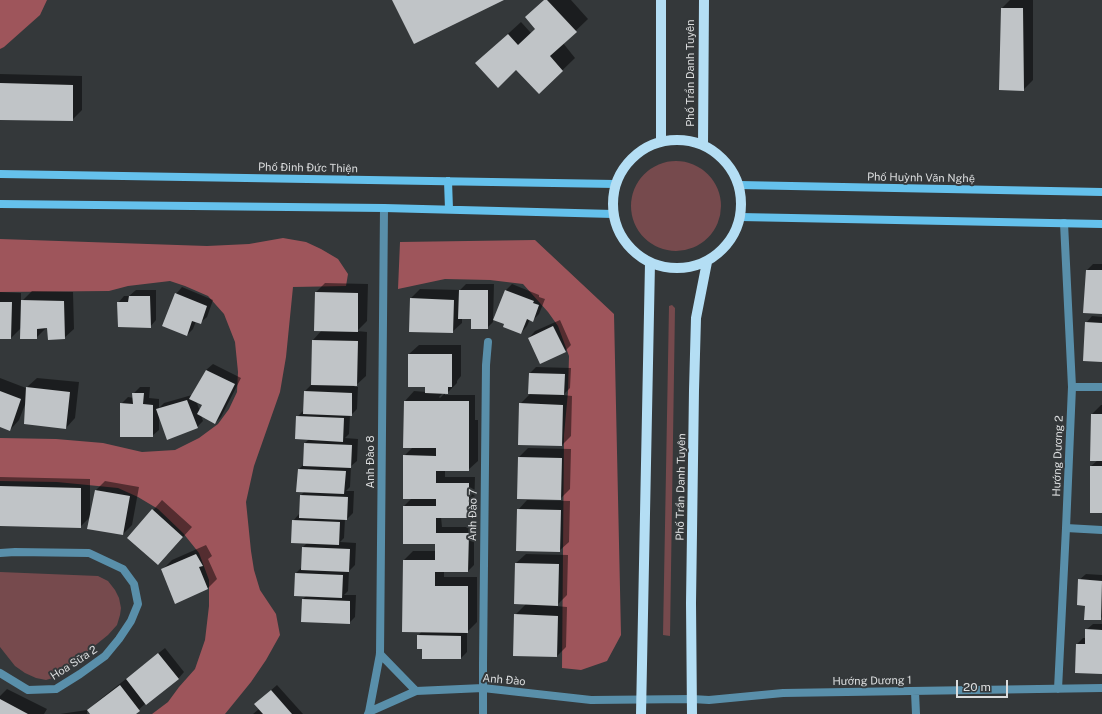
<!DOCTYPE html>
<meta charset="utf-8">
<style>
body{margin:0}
#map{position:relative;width:1102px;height:714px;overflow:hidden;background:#34383a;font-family:"Public Sans",sans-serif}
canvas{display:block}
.scale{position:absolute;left:956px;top:680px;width:52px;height:18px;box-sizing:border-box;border:2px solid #dbddde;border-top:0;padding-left:5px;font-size:12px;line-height:14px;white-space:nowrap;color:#dbddde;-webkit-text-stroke:3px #34383a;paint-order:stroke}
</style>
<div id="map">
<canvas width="1102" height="714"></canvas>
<div class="scale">20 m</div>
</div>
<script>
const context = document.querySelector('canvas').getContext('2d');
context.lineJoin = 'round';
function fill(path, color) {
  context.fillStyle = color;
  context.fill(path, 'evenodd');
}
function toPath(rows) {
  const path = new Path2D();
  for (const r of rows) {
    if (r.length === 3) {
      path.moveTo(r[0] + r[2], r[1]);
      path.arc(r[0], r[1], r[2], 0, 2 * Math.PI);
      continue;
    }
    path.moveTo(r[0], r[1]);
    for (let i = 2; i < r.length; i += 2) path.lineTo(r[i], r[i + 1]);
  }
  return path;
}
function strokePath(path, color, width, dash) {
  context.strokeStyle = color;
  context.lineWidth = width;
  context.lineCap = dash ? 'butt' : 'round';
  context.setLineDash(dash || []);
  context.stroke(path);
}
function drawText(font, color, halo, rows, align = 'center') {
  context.font = font + ' "Public Sans",sans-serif';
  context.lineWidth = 4;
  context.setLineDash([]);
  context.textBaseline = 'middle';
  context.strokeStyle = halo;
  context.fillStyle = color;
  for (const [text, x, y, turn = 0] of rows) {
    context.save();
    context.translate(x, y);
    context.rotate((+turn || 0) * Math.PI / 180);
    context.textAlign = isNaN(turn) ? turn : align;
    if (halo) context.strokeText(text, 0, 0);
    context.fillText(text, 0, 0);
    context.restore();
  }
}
fill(toPath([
 [676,206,45],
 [672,305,675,308,670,636,663,635,669,306],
 [0,572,98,576,108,581,115,590,119,598,121,608,120,615,117,625,108,635,56,677,46,680,36,678,25,673,15,666,0,647]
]), '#764a4d');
fill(toPath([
 [0,0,47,0,40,15,4,47,0,49],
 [283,238,306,242,321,249,338,259,348,274,346,286,293,287,286,357,280,392,254,466,246,502,251,551,254,570,260,590,276,614,280,635,266,660,251,682,225,714,152,714,168,702,179,687,195,669,205,640,209,606,209,580,199,553,183,533,158,509,138,497,118,488,57,482,0,481,0,438,56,439,103,443,142,452,175,450,199,438,218,424,229,409,237,392,238,372,235,342,224,314,208,296,185,286,170,281,128,286,109,291,0,292,0,239,207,246,249,244],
 [535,240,614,314,621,635,607,661,581,670,562,668,564,435,568,392,569,356,558,326,548,312,523,284,490,280,445,279,398,289,400,242]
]), '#9e555b');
fill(toPath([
 [544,0,571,0,588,19,563,43,575,58,539,93,516,68,476,63,521,22,531,33,536,29],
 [1010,0,1033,0,1033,80,1023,90,1002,8],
 [0,74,82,76,82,110,72,120,0,119],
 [1093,264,1102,264,1102,313,1087,270],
 [325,283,368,284,367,321,357,331,367,332,366,376,354,387,358,387,357,409,351,415,350,415,349,434,345,438,358,439,357,461,351,466,350,487,346,491,354,491,353,513,347,519,345,519,344,538,340,542,356,543,355,565,349,571,348,591,344,595,356,595,355,617,349,623,303,599,307,595,296,573,302,567,303,547,307,543,293,521,299,514,300,514,301,495,305,491,299,469,304,464,305,443,309,439,297,417,304,410,305,391,312,384,313,340,322,330,316,292],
 [466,284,494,284,493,322,487,328,472,318,462,318,462,323,452,332,411,298,420,289,460,290],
 [512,284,539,295,539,297,545,299,539,314,533,320,530,319,527,326,521,333,506,324,494,319,506,290],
 [182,287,213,300,207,317,200,323,196,321,193,329,187,335,176,294],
 [136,290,156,290,156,320,150,327,118,303,124,296,129,296],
 [32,291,73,292,74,329,64,338,48,327,46,328,36,338,21,328,11,338,0,338,0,292,21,293,21,302],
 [1092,316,1102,317,1102,361,1086,323],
 [560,320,571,345,565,351,529,338,535,331],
 [419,345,461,345,461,376,457,381,457,383,447,393,443,393,439,397,440,398,445,393,445,395,475,395,475,420,478,420,478,461,468,470,445,470,445,477,475,477,474,511,468,517,441,517,442,527,474,527,474,565,468,571,444,571,444,577,477,577,477,622,467,632,467,652,461,658,423,648,418,636,422,631,404,560,413,551,436,551,436,543,404,506,412,498,404,456,413,447,405,401,414,391,426,392,426,386,409,354],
 [213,364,241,378,221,417,215,423,201,415,203,421,197,427,159,414,159,430,152,436,121,404,128,397,134,398,133,394,140,387,150,387,149,398,159,399,159,408,164,403,192,395,206,370],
 [196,401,203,405,200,411],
 [536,367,571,368,570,388,563,395,572,396,571,436,562,445,520,404,531,393,530,373],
 [0,378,26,388,37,378,79,382,75,418,66,428,26,402,19,420,10,430,0,426],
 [1101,405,1102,405,1102,512,1091,466,1098,460,1092,414],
 [528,448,571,449,570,489,560,499,519,457],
 [0,477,90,479,90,516,91,516,80,527,0,525],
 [105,481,139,487,132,525,123,534,96,490],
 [162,500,192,527,167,555,129,538],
 [527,500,570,501,569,542,559,551,518,510],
 [206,545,212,556,208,559,217,579,208,588,176,602,162,570,172,560],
 [526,554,568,555,567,595,556,606,567,607,566,647,557,656,515,615,526,604,516,563],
 [1086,574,1102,575,1102,617,1100,619,1086,605,1079,580],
 [1093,624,1102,624,1102,673,1077,644,1083,638,1086,638,1086,630],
 [165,648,184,672,178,679,146,703,134,714,91,714,88,710,98,701],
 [277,685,303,714,253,714,259,709,262,698],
 [7,689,47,709,44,714,0,714,0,696],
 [87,710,87,714,60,714]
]), '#0007');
fill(toPath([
 [392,0,504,0,414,44],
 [544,0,547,0,577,32,550,56,563,71,539,94,516,70,498,88,475,63,508,34,518,45,535,29,525,17],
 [1001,8,1023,8,1024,91,999,90],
 [0,83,73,85,73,121,0,120],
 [1086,270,1102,270,1102,314,1083,313],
 [459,290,488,290,488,329,471,329,471,319,458,319],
 [505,290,534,301,533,303,539,305,533,322,527,319,521,334,503,327,504,324,493,320],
 [315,292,358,293,358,332,314,331],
 [175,293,207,306,201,324,192,321,187,336,162,326],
 [129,296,150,296,151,328,118,327,117,302,128,302],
 [410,298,454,300,453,333,409,332],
 [21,300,64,301,65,339,48,340,47,328,37,329,37,339,20,339],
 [0,302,12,302,11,339,0,339],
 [1085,322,1102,323,1102,362,1083,361],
 [553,326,566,352,540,364,528,338],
 [312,340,358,341,357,386,311,385],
 [408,354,452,354,452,387,448,387,448,394,425,393,425,387,408,387],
 [206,370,235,384,215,424,197,414,202,405,189,399],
 [529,373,565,374,564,395,528,394],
 [26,387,70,392,66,429,24,424],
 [0,391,21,399,10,431,0,427],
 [304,391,352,393,352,416,303,414],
 [132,393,144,393,143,404,153,405,153,437,120,437,120,403,133,404],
 [187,400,198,428,167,440,156,409],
 [404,401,469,401,469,471,436,471,436,483,469,483,469,518,436,518,436,533,469,533,468,572,435,572,435,586,468,586,468,633,402,632,403,560,435,560,435,544,403,544,403,506,436,506,436,499,403,499,403,455,436,456,436,448,403,448],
 [519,403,563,405,562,446,518,445],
 [1091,414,1102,414,1102,461,1090,461],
 [296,416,344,418,343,442,295,439],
 [304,443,352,445,351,468,303,466],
 [518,457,562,458,561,500,517,499],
 [1090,466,1102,466,1102,513,1090,513],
 [298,469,346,471,344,494,296,492],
 [0,486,81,488,81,528,0,526],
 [95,490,130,496,123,535,87,529],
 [300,495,348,497,347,520,299,518],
 [152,509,183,537,158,565,127,538],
 [517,509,561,510,560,552,516,551],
 [292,520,340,522,339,545,291,543],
 [302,547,350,549,349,572,301,570],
 [196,554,203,566,199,567,208,589,175,604,161,569],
 [515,563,559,564,558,606,514,604],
 [295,573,343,575,342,598,294,596],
 [1078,579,1102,581,1101,620,1084,620,1085,606,1077,605],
 [302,599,350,601,350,624,301,622],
 [514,614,558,616,557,657,513,656],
 [1085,629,1102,630,1102,674,1075,673,1076,644,1085,644],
 [417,635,461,636,461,659,422,659,422,649,417,649],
 [158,653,179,679,146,705,126,679],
 [120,685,140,711,136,714,90,714,87,710],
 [271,690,292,714,263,714,254,704],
 [0,699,28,714,0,714]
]), '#c0c4c7');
strokePath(toPath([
 [1072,387,1102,387],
 [1066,528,1102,530],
 [0,553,15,552,89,553,123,569,134,584,138,604,131,621,119,639,105,656,80,674,56,689,28,690,0,673],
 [380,654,416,691],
 [1058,689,1066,528,1072,387,1064,223],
 [915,692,916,714],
 [369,712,416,691,483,688,591,700,692,699,709,700,783,693,1102,688],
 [368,714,369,712,380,654,384,208],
 [483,714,483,664,486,365,488,342]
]), '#598faa', 8);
strokePath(toPath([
 [0,174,615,184],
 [448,181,449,209],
 [739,185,1102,192],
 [0,204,384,208,613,214],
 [740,217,1102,224]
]), '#65c1ec', 8);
strokePath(toPath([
 [661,0,661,142],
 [677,204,64],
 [703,145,704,0],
 [641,714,650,263],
 [692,714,691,603,694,390,696,318,707,262]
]), '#b4def4', 10);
drawText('11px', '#dbddde', '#34383a', [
 ["Phố Trần Danh Tuyên",691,73,-90],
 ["Phố Đinh Đức Thiện",308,168,1],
 ["Phố Huỳnh Văn Nghệ",921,178,1],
 ["Hướng Dương 2",1058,456,-88],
 ["Anh Đào 8",371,462,-90],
 ["Phố Trần Danh Tuyên",681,487,-89],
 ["Anh Đào 7",473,515,-89],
 ["Hoa Sữa 2",74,663,-33],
 ["Anh Đào",504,680,5],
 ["Hướng Dương 1",872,681,-1]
]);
</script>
